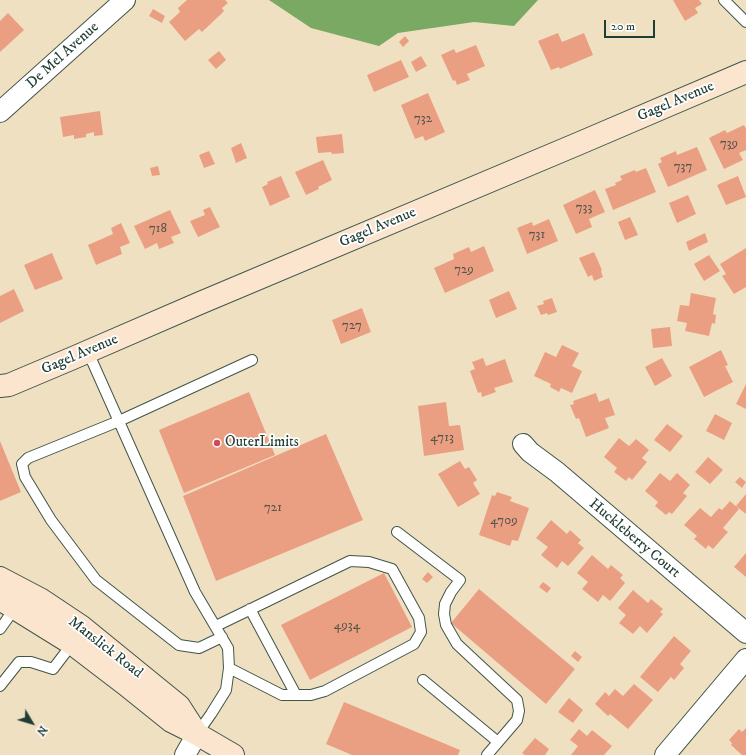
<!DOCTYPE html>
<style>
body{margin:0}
#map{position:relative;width:746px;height:755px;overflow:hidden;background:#f0e0c2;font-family:"IM FELL DW Pica",serif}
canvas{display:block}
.north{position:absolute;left:12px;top:703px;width:40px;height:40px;-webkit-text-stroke:3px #fff;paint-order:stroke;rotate:128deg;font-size:11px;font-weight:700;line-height:16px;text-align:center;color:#1f3d34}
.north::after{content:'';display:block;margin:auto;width:14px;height:18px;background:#1f3d34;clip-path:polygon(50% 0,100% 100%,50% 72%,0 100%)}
.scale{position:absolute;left:604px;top:20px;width:51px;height:18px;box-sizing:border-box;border:2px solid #1f3d34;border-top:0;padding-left:5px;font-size:12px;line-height:14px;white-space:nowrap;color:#1f3d34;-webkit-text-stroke:3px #fff;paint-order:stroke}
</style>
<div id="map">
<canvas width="746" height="755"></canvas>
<div class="north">N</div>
<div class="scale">20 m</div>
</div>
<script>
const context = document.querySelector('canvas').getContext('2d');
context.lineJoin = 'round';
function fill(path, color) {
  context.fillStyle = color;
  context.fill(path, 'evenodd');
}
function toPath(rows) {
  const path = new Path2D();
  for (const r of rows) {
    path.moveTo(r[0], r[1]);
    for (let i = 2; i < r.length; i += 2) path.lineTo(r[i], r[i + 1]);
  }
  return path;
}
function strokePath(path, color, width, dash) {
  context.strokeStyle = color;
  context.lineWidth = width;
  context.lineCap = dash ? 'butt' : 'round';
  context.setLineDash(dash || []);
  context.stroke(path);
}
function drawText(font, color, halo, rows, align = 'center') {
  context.font = font + ' "IM FELL DW Pica",serif';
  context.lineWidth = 3.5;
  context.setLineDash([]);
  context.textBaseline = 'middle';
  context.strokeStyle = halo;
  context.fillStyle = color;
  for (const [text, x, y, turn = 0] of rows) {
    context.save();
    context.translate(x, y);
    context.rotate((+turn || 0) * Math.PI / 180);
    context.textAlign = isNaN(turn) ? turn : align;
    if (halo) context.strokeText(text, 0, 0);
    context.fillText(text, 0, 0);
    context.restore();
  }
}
fill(toPath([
 [269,0,538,0,514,26,474,22,398,33,379,46,311,28]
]), '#79a962');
fill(toPath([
 [187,0,225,0,228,3,222,8,224,11,219,16,202,32,199,29,185,41,169,22,180,12,178,8],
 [673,0,699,0,702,4,695,8,698,13,685,21],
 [153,9,165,16,162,23,149,16],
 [8,13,24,30,0,52,0,21],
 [558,33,562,42,584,33,593,55,560,69,559,67,551,70,538,41],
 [405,36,409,41,403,47,399,42],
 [476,45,485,66,467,74,470,80,457,85,455,80,453,81,441,55,454,49,456,53],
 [219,51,226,60,216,69,208,60],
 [421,56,427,66,416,72,411,62],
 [401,60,409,77,374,92,367,75],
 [428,93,445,132,425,141,423,136,415,139,401,105],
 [100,111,103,135,94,136,94,132,86,134,86,137,74,139,74,135,63,137,60,117],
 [744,125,746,129,746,150,739,153,743,160,724,169,709,138,725,130,727,133],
 [342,134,344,153,332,154,331,152,318,153,316,137],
 [241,143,247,158,236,163,231,148],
 [697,147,707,170,668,187,658,164,662,162,660,158,676,151,677,155],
 [209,151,215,164,204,168,199,155],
 [323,160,332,180,318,187,319,189,306,195,295,172],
 [158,166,160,175,152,176,150,168],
 [646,168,656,192,613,210,605,189,616,185,615,183,622,180,620,176,635,170,636,172],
 [281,176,290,197,270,206,262,187,268,184,267,182],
 [738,176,746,197,726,205,717,185],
 [595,190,605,212,589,219,592,227,576,234,563,205],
 [688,195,696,214,677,223,669,203],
 [210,207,220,227,198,237,190,221,205,215,203,210],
 [170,210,181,233,171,237,174,243,159,249,157,243,145,249,134,226],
 [630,217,638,235,625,240,618,222],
 [549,219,558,241,527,254,517,228,532,222,533,226],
 [121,223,130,243,120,247,122,254,96,265,88,245,113,234,111,228],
 [705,233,708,242,689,251,686,242],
 [484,246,494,271,445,293,434,268,454,259,453,254,469,247,471,252],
 [746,248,746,287,734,294,722,276,726,274,720,264],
 [594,252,602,270,601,271,603,277,594,281,592,275,588,277,579,258],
 [52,253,63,279,35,290,24,265],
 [709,255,720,271,704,281,694,264],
 [14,289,24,311,0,323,0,296],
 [509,291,517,309,496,318,489,300],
 [691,293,716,298,713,314,716,315,715,324,712,323,709,336,685,331,687,323,677,321,680,305,689,306],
 [552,298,557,312,548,315,547,313,541,315,537,306,544,304,543,301],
 [362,308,371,332,341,344,332,320],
 [670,327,672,346,653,348,651,329],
 [562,345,579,353,572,366,582,371,572,393,561,388,559,392,550,387,551,384,534,376,545,352,556,357],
 [721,350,728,365,725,366,733,382,704,397,689,367],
 [483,358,486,366,505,359,513,382,494,388,496,392,482,397,481,392,478,393,470,371,475,369,472,362],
 [662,358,672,376,655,386,645,367],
 [746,384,746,409,736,404],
 [249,392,275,455,184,493,159,430],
 [596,393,599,402,609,398,615,415,605,418,609,428,586,437,579,418,576,419,570,405,574,404,573,401],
 [446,402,449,426,460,425,464,450,424,456,418,406],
 [715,414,732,423,724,440,706,431],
 [667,424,683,436,670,452,654,440],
 [326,434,363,520,216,581,183,496],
 [619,438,629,446,636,439,649,450,642,458,647,462,632,480,629,477,626,481,614,472,617,468,604,457],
 [0,441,21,492,0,501],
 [708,457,723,470,710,484,695,472],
 [460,461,465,469,469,467,477,480,473,483,480,494,458,507,438,474],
 [660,473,670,481,677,473,690,485,683,493,687,496,672,514,669,512,666,515,655,506,658,502,645,491],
 [740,477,746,482,742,488,735,482],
 [497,492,512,497,510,501,529,508,518,541,512,540,510,546,479,535,492,495,495,496],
 [746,494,746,514,736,506],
 [730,501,739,509,723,528,728,532,713,549,708,545,706,549,694,539,697,536,684,525,700,508,711,517,719,508,722,510],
 [551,520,567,534,570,530,581,540,578,543,584,548,568,566,562,561,557,568,541,555,548,547,536,538],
 [746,553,746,577,734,567],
 [592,555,608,569,611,565,623,575,620,578,625,583,610,601,603,595,598,602,582,589,588,582,577,573],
 [428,572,433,577,427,583,422,579],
 [384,573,412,627,310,680,281,625],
 [543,582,551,588,547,593,539,587],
 [479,589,575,669,546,704,451,623],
 [633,590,648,603,651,599,663,609,660,612,663,614,647,633,640,626,633,634,619,623,626,615,618,608],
 [674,636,691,651,680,664,684,668,674,680,671,677,658,692,640,677],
 [575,651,582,657,578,662,571,656],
 [634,684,653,700,628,729,610,714,608,716,595,704,605,692,609,696,615,689,623,696],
 [569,698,583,710,573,723,558,712],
 [344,702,460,750,458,755,352,755,326,744],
 [746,728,746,755,742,755,731,745,732,743,729,740,739,729,742,732],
 [579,729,587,736,592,730,612,746,604,755,571,755,578,746,570,740],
 [535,738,549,749,545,755,525,755,522,753]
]), '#eb9f82');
const lane = toPath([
 [724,0,746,22],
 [88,352,195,592,228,648,229,668,226,690,211,714,197,734],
 [397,532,460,580,451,592,445,604,444,614,446,625,457,644,517,700,519,711,517,720,487,755],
 [250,609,296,695],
 [216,626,350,561,369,562,392,569,419,618,421,632,414,644,325,691,311,695,282,695,229,668],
 [0,629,15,608],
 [222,637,199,648,179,645,96,580,51,520,25,477,22,464,28,458,119,421,252,360],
 [423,680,498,742],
 [0,686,19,662,31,662,53,669,72,644]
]);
const street = toPath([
 [0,112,125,0],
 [523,444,530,452,557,472,746,633],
 [185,755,197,734],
 [665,755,746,659]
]);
const secondary = toPath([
 [0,386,9,385,73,358,200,303,580,143,746,72],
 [0,578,40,599,82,627,179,706,197,734],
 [0,599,74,645,125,684,171,721,197,734,233,755]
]);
strokePath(lane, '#3e5549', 12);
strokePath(street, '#3e5549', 22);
strokePath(secondary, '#3e5549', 24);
strokePath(lane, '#fff', 10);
strokePath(street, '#fff', 20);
strokePath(secondary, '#fbe5cf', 22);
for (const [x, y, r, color] of [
 [217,443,4,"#d1495b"]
]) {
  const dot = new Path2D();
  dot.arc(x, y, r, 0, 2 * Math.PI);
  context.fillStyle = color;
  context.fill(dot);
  strokePath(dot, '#fff', 1.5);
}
drawText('13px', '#525648', null, [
 ["732",423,119],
 ["739",729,144],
 ["737",683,167],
 ["733",584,208],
 ["718",158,229],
 ["731",537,235],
 ["729",464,270],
 ["727",352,326],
 ["4713",442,438],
 ["721",273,508],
 ["4709",504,521],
 ["4934",347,626]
]);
drawText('15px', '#1f3d34', '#fff', [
 ["De Mel Avenue",63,56,-42],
 ["Gagel Avenue",676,102,-23],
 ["Gagel Avenue",378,228,-23],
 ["Gagel Avenue",80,355,-23],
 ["Huckleberry Court",634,539,40],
 ["Manslick Road",105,648,38]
]);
drawText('15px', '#1f3d34', '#fff', [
 ["OuterLimits",225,443]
], 'left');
</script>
